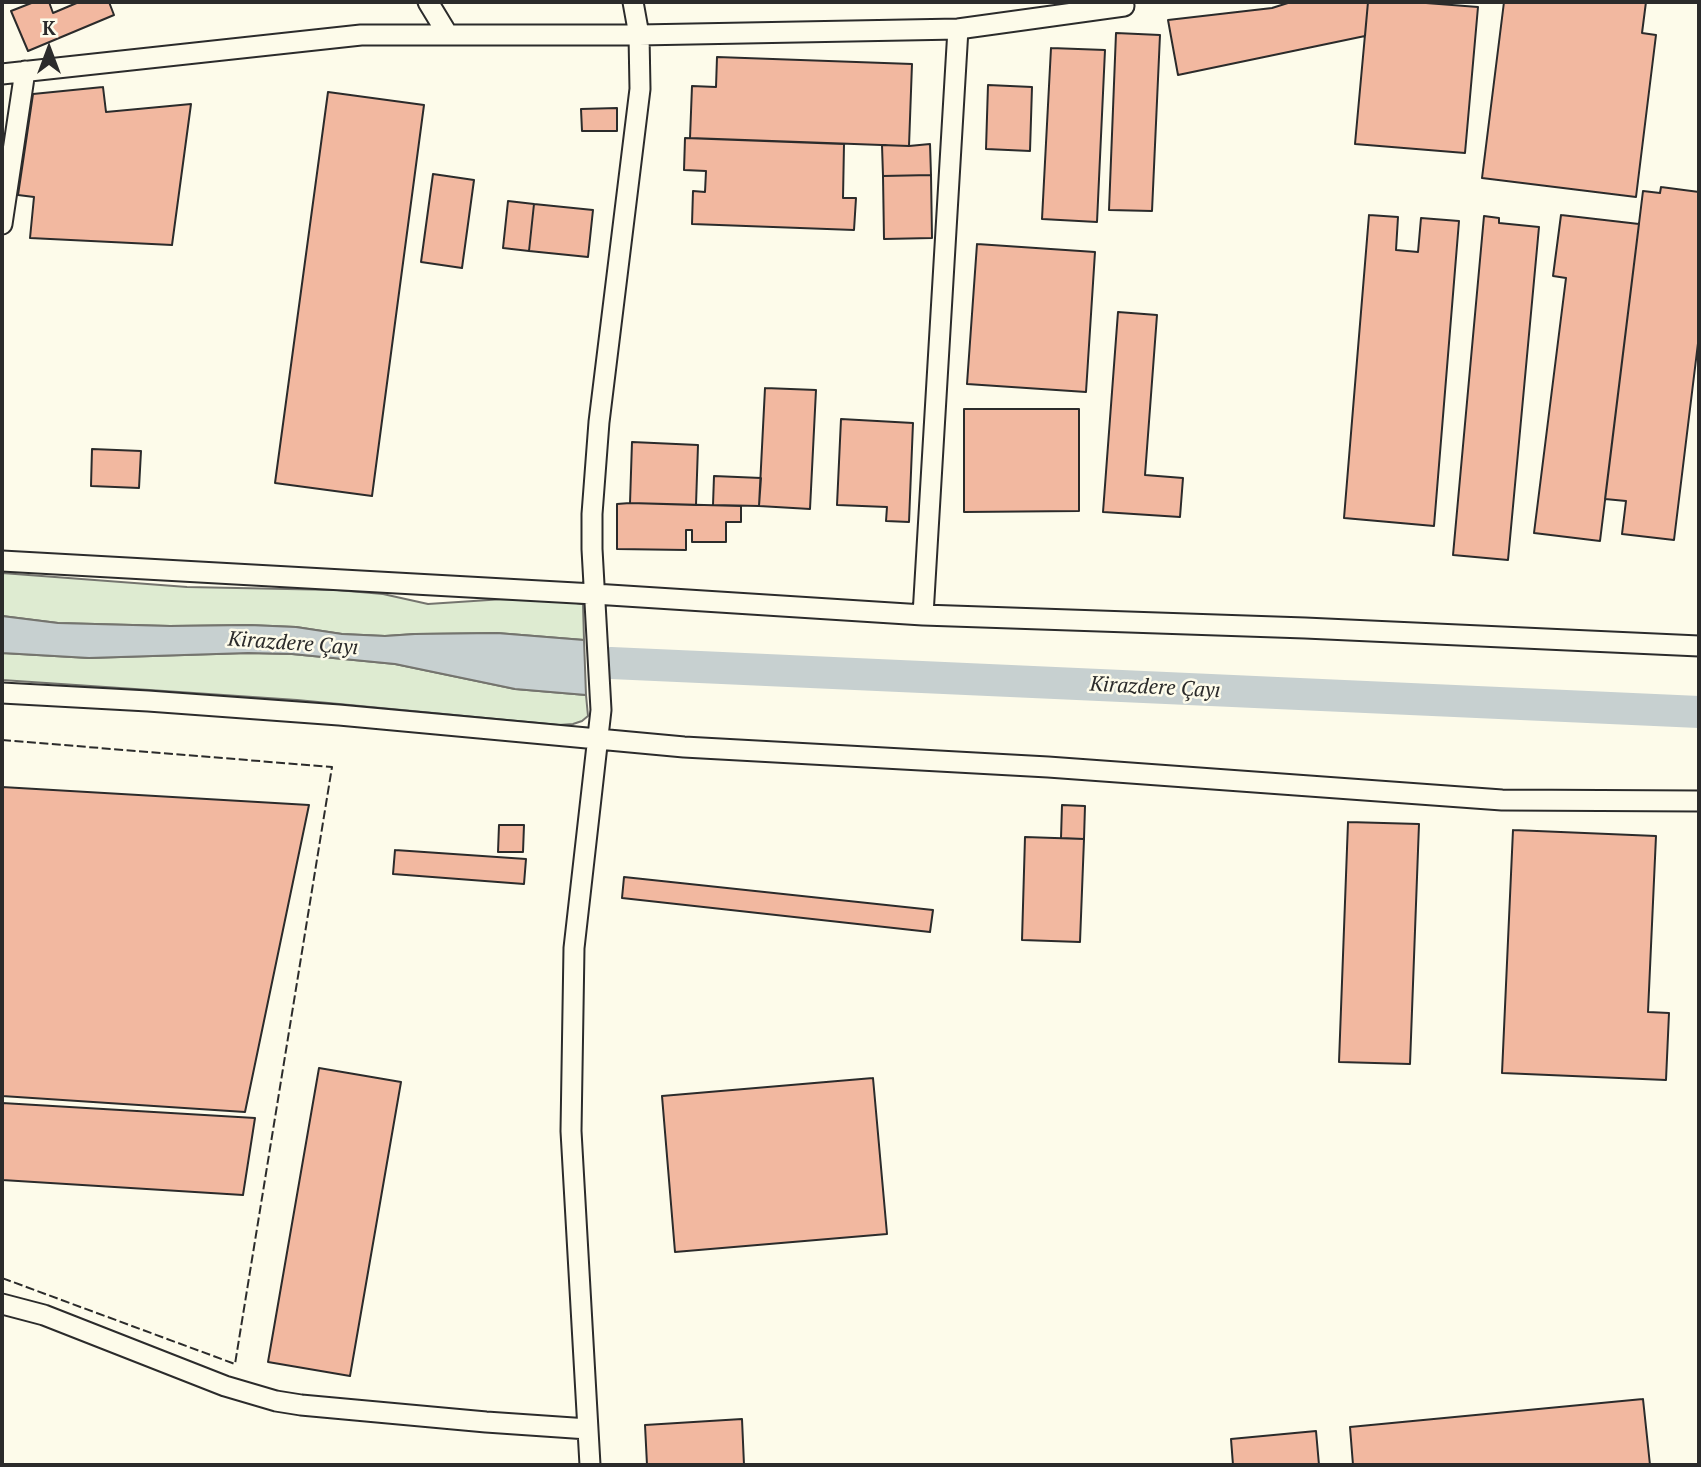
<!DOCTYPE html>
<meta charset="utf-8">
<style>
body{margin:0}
#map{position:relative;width:1701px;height:1467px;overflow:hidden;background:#fdfbea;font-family:"PT Serif",serif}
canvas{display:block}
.frame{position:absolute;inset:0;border:4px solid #2b2b2b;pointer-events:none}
.north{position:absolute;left:14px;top:14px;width:70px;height:70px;-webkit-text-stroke:5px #fdfbea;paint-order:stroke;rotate:0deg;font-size:19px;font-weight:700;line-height:28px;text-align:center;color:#2b2b2b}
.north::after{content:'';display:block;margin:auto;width:24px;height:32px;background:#2b2b2b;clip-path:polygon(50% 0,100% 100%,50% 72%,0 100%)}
</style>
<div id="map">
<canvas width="1701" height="1467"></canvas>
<div class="frame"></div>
<div class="north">K</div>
</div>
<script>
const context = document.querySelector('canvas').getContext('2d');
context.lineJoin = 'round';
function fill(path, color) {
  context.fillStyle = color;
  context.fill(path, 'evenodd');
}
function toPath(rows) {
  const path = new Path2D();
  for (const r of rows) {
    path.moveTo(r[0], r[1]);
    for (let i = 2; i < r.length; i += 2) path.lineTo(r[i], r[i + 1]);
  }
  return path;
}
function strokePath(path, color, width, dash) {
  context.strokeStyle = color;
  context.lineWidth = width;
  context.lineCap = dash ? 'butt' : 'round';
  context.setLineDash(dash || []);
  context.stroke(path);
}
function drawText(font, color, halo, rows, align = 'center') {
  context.font = font + ' "PT Serif",serif';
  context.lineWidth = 5;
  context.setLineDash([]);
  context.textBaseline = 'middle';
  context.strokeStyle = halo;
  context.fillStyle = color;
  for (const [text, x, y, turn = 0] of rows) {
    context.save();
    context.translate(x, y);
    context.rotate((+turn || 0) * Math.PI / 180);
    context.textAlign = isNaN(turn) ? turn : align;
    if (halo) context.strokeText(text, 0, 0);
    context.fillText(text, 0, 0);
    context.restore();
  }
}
const green = toPath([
 [2,573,187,587,337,590,383,594,428,604,504,599,557,600,583,604,584,640,497,633,415,634,385,636,342,634,296,627,249,625,170,626,58,623,2,616,2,573],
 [2,653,89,658,248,653,292,654,395,664,515,689,586,695,588,716,582,721,573,724,559,725,297,700,2,680,2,653]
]);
fill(green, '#deebd1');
strokePath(green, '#74746e', 2);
const water = toPath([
 [2,616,58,623,170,626,249,625,296,627,342,634,385,636,415,634,497,633,584,640,586,695,515,689,395,664,292,654,248,653,89,658,2,653,2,616]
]);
fill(water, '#c7d0d0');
strokePath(water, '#74746e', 2);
strokePath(toPath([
 [611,663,1699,712]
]), '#c7d0d0', 32);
const building = toPath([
 [34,2,49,2,53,13,79,2,109,2,114,15,28,51,11,11,34,2],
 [1291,2,1368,2,1365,36,1178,75,1168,20,1272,8,1291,2],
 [1368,2,1413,2,1478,7,1465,153,1355,144,1368,2],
 [1504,2,1646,2,1642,33,1656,35,1636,197,1482,178,1504,2],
 [1116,33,1160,35,1152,211,1109,210,1116,33],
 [1051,48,1105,50,1097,222,1042,219,1051,48],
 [717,57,912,64,909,146,690,138,692,86,716,87,717,57],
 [988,85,1032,87,1030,151,986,149,988,85],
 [103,87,106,112,191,104,172,245,30,238,34,197,18,195,33,94,103,87],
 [328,92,424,105,372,496,275,483,328,92],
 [617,108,617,131,582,131,581,109,617,108],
 [685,138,844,144,843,198,856,198,854,230,692,224,693,191,705,192,706,171,684,170,685,138],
 [930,144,931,175,883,176,882,145,909,146,930,144],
 [433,174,474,180,462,268,421,262,433,174],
 [931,175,932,238,884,239,883,176,931,175],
 [1661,187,1699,192,1699,335,1674,540,1622,534,1626,501,1605,499,1643,191,1660,193,1661,187],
 [508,201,534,204,529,251,503,248,508,201],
 [534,204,593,210,588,257,529,251,534,204],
 [1369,215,1398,217,1396,250,1418,252,1421,218,1459,221,1434,526,1344,518,1369,215],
 [1561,215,1639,224,1600,541,1534,533,1566,278,1553,276,1561,215],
 [1484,216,1499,218,1499,223,1539,227,1508,560,1453,555,1484,216],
 [977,244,1095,252,1086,392,967,384,977,244],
 [1118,312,1157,315,1145,475,1183,478,1180,517,1103,512,1118,312],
 [765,388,816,390,810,509,759,506,765,388],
 [964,409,1079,409,1079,511,964,512,964,409],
 [841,419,913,423,909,522,886,521,887,507,837,505,841,419],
 [632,442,698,445,696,505,630,503,632,442],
 [92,449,141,451,139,488,91,486,92,449],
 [714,476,761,478,759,506,713,505,714,476],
 [630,503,741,506,741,522,726,522,726,542,692,542,692,530,686,530,686,550,617,549,617,504,630,503],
 [2,787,309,805,245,1112,2,1096,2,787],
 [1062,805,1085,806,1084,839,1061,838,1062,805],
 [1348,822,1419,824,1410,1064,1339,1062,1348,822],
 [499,825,524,825,523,852,498,852,499,825],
 [1513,830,1656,836,1648,1012,1669,1013,1666,1080,1502,1073,1513,830],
 [1025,837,1084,839,1080,942,1022,940,1025,837],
 [395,850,526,859,524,884,393,874,395,850],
 [624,877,933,910,930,932,622,898,624,877],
 [319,1068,401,1082,350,1376,268,1362,319,1068],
 [873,1078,887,1234,675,1252,662,1096,873,1078],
 [2,1103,255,1118,243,1195,2,1180,2,1103],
 [1643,1399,1650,1465,1353,1465,1350,1427,1643,1399],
 [742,1419,744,1465,647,1465,645,1425,742,1419],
 [1316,1431,1319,1465,1233,1465,1231,1439,1316,1431]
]);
fill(building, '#f2b8a0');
strokePath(building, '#2b2b2b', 2);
const minor = toPath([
 [428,2,448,35],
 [2,74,361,35,639,35,958,29,1124,6],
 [2,224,25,71],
 [2,561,594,594,923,615,1305,628,1699,646],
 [923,615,958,29],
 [2,693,148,701,339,715,684,747,1048,767,1502,800,1699,801],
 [2,1304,44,1315,225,1386,276,1401,301,1405,486,1422,588,1429],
 [590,1465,571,1131,574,948,601,710,592,549,592,514,599,422,640,89,639,35,633,2]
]);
strokePath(minor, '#2b2b2b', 23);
strokePath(minor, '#fdfbea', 19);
strokePath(toPath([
 [2,740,332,767,235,1364,2,1278]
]), '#2b2b2b', 2, [9, 3.5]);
drawText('italic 21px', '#2b2b2b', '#fdfbea', [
 ["Kirazdere Çayı",293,644,4],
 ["Kirazdere Çayı",1155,688,3]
]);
</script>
